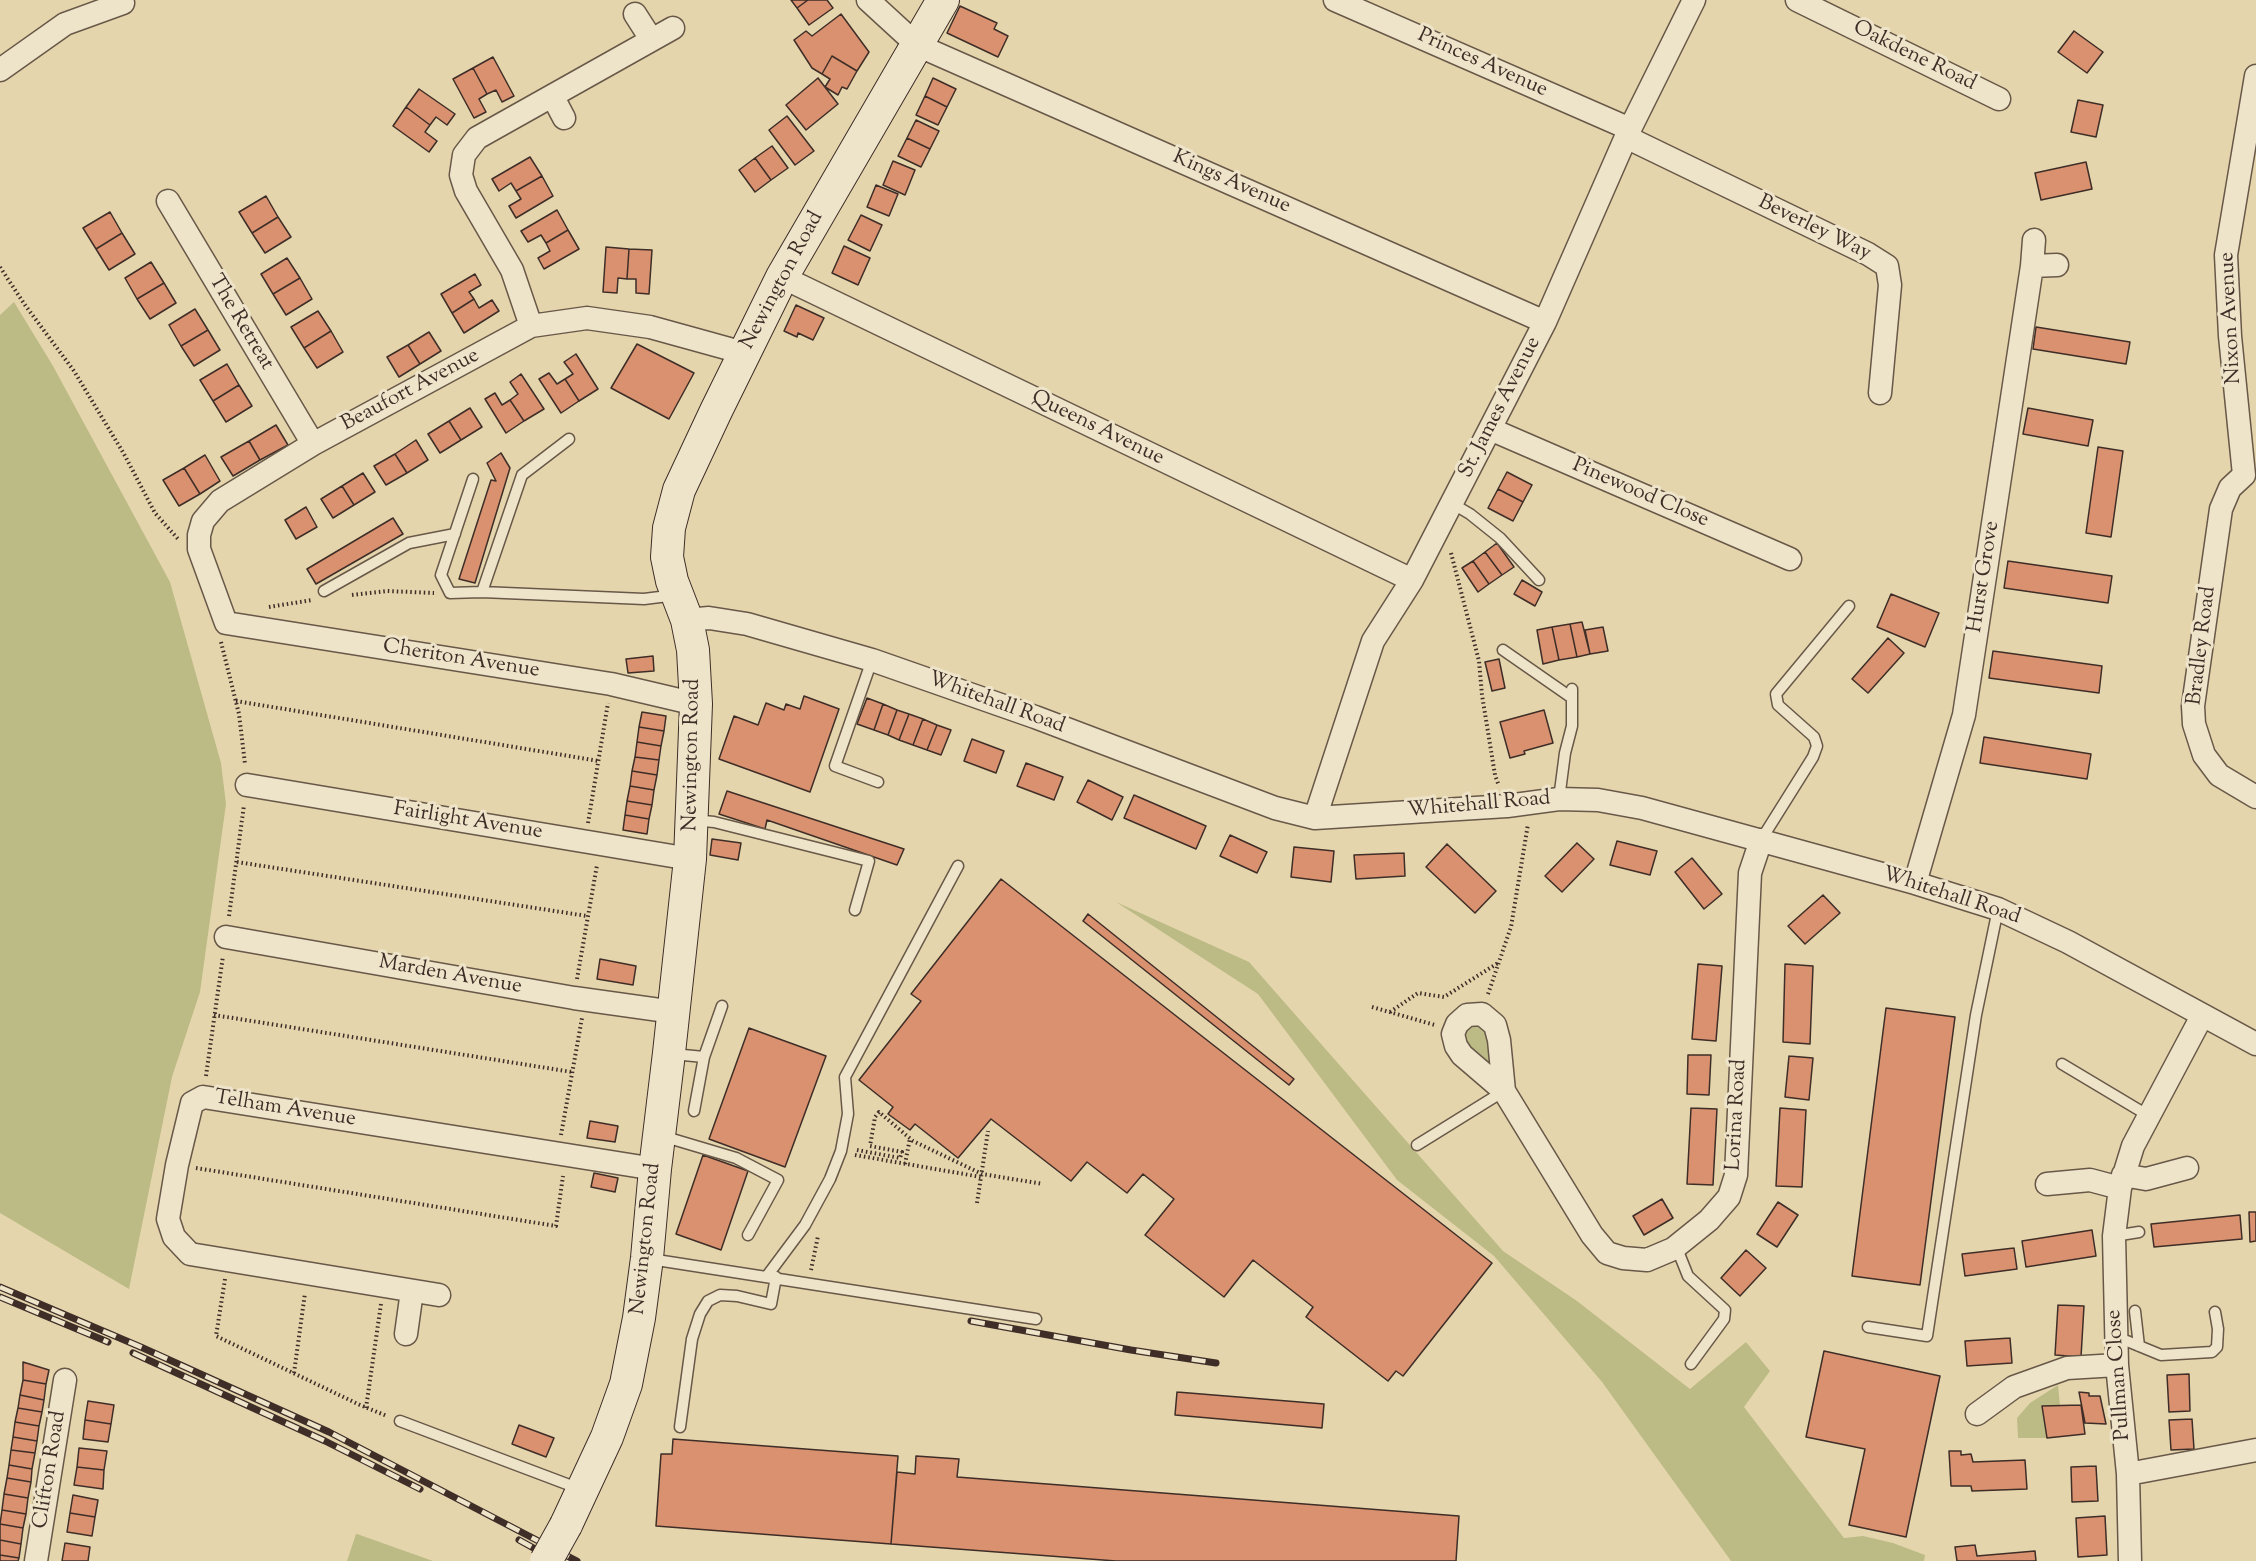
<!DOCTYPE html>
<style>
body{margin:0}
canvas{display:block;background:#e5d5ad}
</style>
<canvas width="2256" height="1561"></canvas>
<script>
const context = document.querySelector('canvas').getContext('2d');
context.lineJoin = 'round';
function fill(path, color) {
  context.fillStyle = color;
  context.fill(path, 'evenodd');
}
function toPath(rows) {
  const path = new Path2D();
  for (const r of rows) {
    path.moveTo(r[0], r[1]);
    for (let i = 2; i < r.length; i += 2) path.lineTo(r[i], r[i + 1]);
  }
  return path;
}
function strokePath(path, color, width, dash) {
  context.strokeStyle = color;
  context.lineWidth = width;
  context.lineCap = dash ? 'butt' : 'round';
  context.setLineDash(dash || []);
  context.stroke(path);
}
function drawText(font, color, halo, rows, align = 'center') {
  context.font = font + ' "Sorts Mill Goudy",serif';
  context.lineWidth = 6;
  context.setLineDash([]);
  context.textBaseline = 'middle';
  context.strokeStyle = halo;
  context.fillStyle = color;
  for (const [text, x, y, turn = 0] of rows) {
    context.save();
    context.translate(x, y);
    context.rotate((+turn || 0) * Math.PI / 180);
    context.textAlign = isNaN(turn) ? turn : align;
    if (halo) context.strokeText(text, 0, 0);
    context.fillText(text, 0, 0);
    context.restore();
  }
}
fill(toPath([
 [14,302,53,366,170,582,221,763,226,804,200,992,172,1077,129,1289,0,1213,0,315],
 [1116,902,1249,962,1503,1251,1577,1301,1690,1389,1746,1342,1770,1371,1744,1407,1844,1538,1863,1536,1893,1543,1925,1555,1924,1561,1731,1561,1602,1382,1494,1256,1397,1180,1258,994],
 [1486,1023,1497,1077,1466,1051,1462,1027],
 [2058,1385,2060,1406,2042,1406,2047,1438,2018,1438,2017,1418,2030,1403],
 [356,1534,357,1534,433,1561,347,1561]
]), '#bcbb85');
const building = toPath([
 [791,0,808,0,797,8,791,0],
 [808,0,827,0,833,8,809,25,797,8,808,0],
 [960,6,997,23,994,29,1008,36,998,57,947,33,960,6],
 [841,14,869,52,857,71,832,56,822,74,812,68,794,40,806,31,812,36,841,14],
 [2074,31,2103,52,2087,73,2058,52,2074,31],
 [832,56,857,71,847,89,842,87,838,95,825,87,830,79,822,74,832,56],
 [493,57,514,96,502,102,496,90,487,94,473,68,493,57],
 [473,68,487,94,479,99,486,112,474,118,453,79,473,68],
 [818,78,838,104,806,130,786,105,818,78],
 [933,78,956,89,947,107,925,96,933,78],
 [419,89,455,114,447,125,436,117,430,125,406,107,419,89],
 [925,96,947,107,938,125,916,115,925,96],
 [2078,100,2103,105,2096,137,2071,132,2078,100],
 [406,107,430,125,425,132,437,141,429,152,393,126,406,107],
 [787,116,814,151,795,165,769,130,787,116],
 [916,120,939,131,930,149,907,138,916,120],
 [907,138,930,149,921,167,898,156,907,138],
 [772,146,788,168,771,180,755,158,772,146],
 [530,157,542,176,516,191,511,183,499,191,492,179,530,157],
 [755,158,771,180,755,192,739,170,755,158],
 [893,161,915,170,905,195,883,185,893,161],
 [2086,162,2092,189,2041,200,2035,173,2086,162],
 [542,176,553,196,516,218,509,206,521,199,516,191,542,176],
 [876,185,898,194,889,216,867,207,876,185],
 [266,196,278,217,252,233,239,212,266,196],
 [557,210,568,230,546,243,541,235,528,242,521,231,557,210],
 [110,212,122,233,96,249,83,228,110,212],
 [861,215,882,225,870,251,848,240,861,215],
 [278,217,291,237,265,253,252,233,278,217],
 [568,230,579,249,544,269,538,258,550,251,546,243,568,230],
 [122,233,135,254,109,270,96,249,122,233],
 [844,246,870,258,858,285,832,273,844,246],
 [606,247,629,249,627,279,618,278,617,293,603,292,606,247],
 [629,249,652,250,649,294,636,293,636,279,627,279,629,249],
 [287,258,300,278,273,294,261,274,287,258],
 [151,262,164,283,137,299,125,278,151,262],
 [475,274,481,285,469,292,474,299,452,313,441,294,475,274],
 [300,278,312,299,286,315,273,294,300,278],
 [164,283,176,303,150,319,137,299,164,283],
 [474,299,479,308,492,300,499,311,464,333,452,313,474,299],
 [796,305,824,318,813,340,798,333,797,337,784,331,796,305],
 [195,309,208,330,181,346,169,325,195,309],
 [318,311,331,331,304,348,291,327,318,311],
 [2036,327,2130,342,2126,364,2033,349,2036,327],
 [208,330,220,350,194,366,181,346,208,330],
 [331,331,343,352,317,368,304,348,331,331],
 [429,332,441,351,420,364,408,345,429,332],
 [637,344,694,373,669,419,611,388,637,344],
 [408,345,420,364,399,377,387,357,408,345],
 [576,354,598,389,579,401,565,379,573,374,564,362,576,354],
 [227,364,239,385,213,401,200,380,227,364],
 [549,373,557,384,565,379,579,401,561,413,539,379,549,373],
 [521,374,544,409,524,421,510,400,518,394,510,382,521,374],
 [239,385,252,406,226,422,213,401,239,385],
 [495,393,502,405,510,400,524,421,506,433,485,399,495,393],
 [470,408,482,427,461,440,449,421,470,408],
 [2028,408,2093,420,2088,446,2023,434,2028,408],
 [449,421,461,440,440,453,428,434,449,421],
 [276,425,288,445,260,460,249,441,276,425],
 [416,440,428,460,407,473,395,454,416,440],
 [249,441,260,460,233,476,221,457,249,441],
 [2098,447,2123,451,2111,537,2086,533,2098,447],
 [501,453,510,468,475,583,459,579,491,480,496,481,487,463,501,453],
 [395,454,407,473,386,485,374,466,395,454],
 [205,455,220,481,200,494,184,468,205,455],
 [184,468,200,494,179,506,163,480,184,468],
 [1507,472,1532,485,1523,502,1498,489,1507,472],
 [363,473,375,492,354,505,342,486,363,473],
 [342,486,354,505,333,518,321,499,342,486],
 [1498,489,1523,502,1513,521,1488,508,1498,489],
 [306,507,317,527,296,539,285,520,306,507],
 [393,518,403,534,316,584,307,569,393,518],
 [1497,543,1514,567,1502,575,1485,552,1497,543],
 [1485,552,1502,575,1489,584,1473,561,1485,552],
 [1473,561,1489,584,1478,592,1462,568,1473,561],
 [2008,561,2112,576,2108,603,2004,588,2008,561],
 [1522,580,1542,592,1535,606,1514,594,1522,580],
 [1891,594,1939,613,1925,647,1877,627,1891,594],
 [1582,622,1590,654,1577,657,1570,624,1582,622],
 [1570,624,1577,657,1559,660,1552,627,1570,624],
 [1552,627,1559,660,1543,664,1537,630,1552,627],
 [1603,627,1608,651,1590,654,1585,630,1603,627],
 [1888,638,1904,653,1868,693,1852,679,1888,638],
 [1993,651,2102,666,2099,693,1989,678,1993,651],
 [653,656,654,671,628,673,626,659,653,656],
 [1499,659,1505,688,1492,691,1485,662,1499,659],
 [804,696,839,709,810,792,719,759,734,716,758,725,766,703,784,710,786,704,800,709,804,696],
 [867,698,883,704,874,730,857,724,867,698],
 [883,704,897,710,888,735,874,730,883,704],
 [897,710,909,714,899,740,888,735,897,710],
 [1544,710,1553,743,1524,751,1525,754,1510,758,1500,722,1544,710],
 [642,712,666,716,664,731,639,727,642,712],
 [909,714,923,719,913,745,899,740,909,714],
 [923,719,937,725,927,750,913,745,923,719],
 [937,725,951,730,941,755,927,750,937,725],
 [639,727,664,731,661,746,637,742,639,727],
 [1984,737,2091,754,2087,779,1980,763,1984,737],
 [972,739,1004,751,996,773,964,761,972,739],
 [637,742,661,746,659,760,635,757,637,742],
 [635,757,659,760,657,775,632,771,635,757],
 [1026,763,1063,777,1054,800,1017,786,1026,763],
 [632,771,657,775,654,790,630,786,632,771],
 [1088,780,1123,797,1112,820,1077,802,1088,780],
 [630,786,654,790,652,805,627,801,630,786],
 [727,791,904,849,897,865,767,820,765,829,719,814,727,791],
 [1134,795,1206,826,1196,849,1124,818,1134,795],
 [627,801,652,805,649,819,625,815,627,801],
 [625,815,649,819,647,834,623,830,625,815],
 [1230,835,1267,852,1257,873,1220,856,1230,835],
 [712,839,741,843,738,860,710,855,712,839],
 [1617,841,1657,851,1650,875,1610,865,1617,841],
 [1577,843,1594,859,1562,892,1545,876,1577,843],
 [1447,844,1496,891,1475,913,1426,867,1447,844],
 [1294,847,1334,851,1331,882,1291,877,1294,847],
 [1404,853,1405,876,1356,879,1354,855,1404,853],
 [1692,858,1722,894,1704,909,1675,872,1692,858],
 [1001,879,1492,1263,1403,1376,1396,1371,1388,1381,1306,1317,1313,1307,1253,1260,1224,1297,1145,1235,1174,1199,1143,1174,1127,1193,1087,1162,1071,1181,991,1119,958,1158,915,1124,910,1130,888,1114,893,1107,859,1080,921,1001,911,994,1001,879],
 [1823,895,1840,913,1805,944,1788,926,1823,895],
 [1088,914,1294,1079,1289,1085,1083,921,1088,914],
 [600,959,636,966,633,985,597,979,600,959],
 [1698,964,1722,966,1716,1041,1692,1039,1698,964],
 [1785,964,1813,966,1810,1044,1783,1042,1785,964],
 [1886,1008,1955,1017,1920,1285,1852,1276,1886,1008],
 [749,1028,826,1056,785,1167,709,1139,749,1028],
 [1688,1055,1711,1055,1709,1095,1687,1094,1688,1055],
 [1789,1056,1813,1058,1809,1100,1785,1097,1789,1056],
 [1691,1108,1717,1109,1713,1185,1687,1184,1691,1108],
 [1780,1108,1806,1110,1802,1187,1776,1186,1780,1108],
 [590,1121,618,1126,615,1142,587,1138,590,1121],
 [703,1155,748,1171,721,1250,676,1234,703,1155],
 [594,1173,618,1178,615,1192,591,1187,594,1173],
 [1662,1199,1673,1218,1644,1235,1633,1216,1662,1199],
 [1778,1202,1798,1215,1777,1247,1757,1234,1778,1202],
 [2249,1212,2256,1212,2256,1241,2250,1242,2249,1212],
 [2240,1215,2242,1239,2154,1247,2151,1224,2240,1215],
 [2092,1230,2096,1256,2026,1267,2022,1241,2092,1230],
 [2014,1248,2017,1269,1965,1276,1962,1254,2014,1248],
 [1746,1250,1766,1268,1740,1296,1721,1278,1746,1250],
 [2058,1305,2084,1306,2081,1357,2055,1355,2058,1305],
 [2010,1338,2012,1363,1967,1366,1965,1341,2010,1338],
 [1824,1351,1940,1376,1906,1537,1849,1525,1865,1449,1806,1437,1824,1351],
 [23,1362,49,1370,46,1384,23,1380,23,1362],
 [2189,1374,2190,1411,2169,1412,2167,1375,2189,1374],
 [23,1380,46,1384,44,1400,20,1395,23,1380],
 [1177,1392,1324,1404,1322,1428,1175,1415,1177,1392],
 [2079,1392,2089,1393,2089,1396,2100,1396,2106,1424,2085,1423,2079,1392],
 [20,1395,44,1400,42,1412,18,1408,20,1395],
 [88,1401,114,1405,111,1424,85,1420,88,1401],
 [2081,1405,2085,1434,2047,1438,2042,1406,2081,1405],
 [18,1408,42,1412,39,1426,15,1422,18,1408],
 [2192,1419,2194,1449,2171,1450,2169,1420,2192,1419],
 [85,1420,111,1424,108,1442,83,1439,85,1420],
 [15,1422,39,1426,37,1441,13,1437,15,1422],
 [519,1425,554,1438,546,1457,512,1444,519,1425],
 [13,1437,37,1441,35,1453,11,1450,13,1437],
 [673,1439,898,1456,891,1544,656,1526,661,1454,672,1454,673,1439],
 [79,1448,107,1451,104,1470,77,1467,79,1448],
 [11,1450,35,1453,32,1469,9,1465,11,1450],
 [1949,1451,1961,1451,1961,1455,1971,1454,1973,1462,2025,1460,2027,1489,1972,1491,1971,1486,1951,1486,1949,1451],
 [916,1456,959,1459,957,1477,1459,1516,1456,1561,1116,1561,891,1544,897,1472,915,1474,916,1456],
 [9,1465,32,1469,31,1482,7,1478,9,1465],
 [2096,1466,2098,1501,2072,1502,2071,1467,2096,1466],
 [77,1467,104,1470,103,1489,74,1485,77,1467],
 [7,1478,31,1482,28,1498,4,1494,7,1478],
 [4,1494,28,1498,26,1514,2,1510,4,1494],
 [73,1495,98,1500,95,1517,70,1513,73,1495],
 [2,1510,26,1514,23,1528,0,1524,2,1510],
 [70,1513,95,1517,92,1536,67,1532,70,1513],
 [2105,1516,2107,1555,2078,1557,2076,1518,2105,1516],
 [0,1524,23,1528,21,1544,0,1540,0,1524],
 [0,1540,21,1544,19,1558,0,1555,0,1540],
 [65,1543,90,1547,88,1561,62,1561,65,1543],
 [1975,1545,1977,1556,2035,1551,2036,1561,1957,1561,1955,1547,1975,1545],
 [0,1555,19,1558,18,1561,0,1561,0,1555]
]);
fill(building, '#d9916f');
strokePath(building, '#3e2e27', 1.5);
const lane = toPath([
 [473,479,441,575,450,593,482,592,644,599,676,595],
 [1453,504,1470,514,1500,538,1539,580],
 [324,591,409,543,455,534],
 [482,592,522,475,569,439],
 [1503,650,1572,698],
 [872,660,835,766,878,782],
 [1559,799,1565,753,1572,726,1572,689],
 [693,820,714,822,869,861,855,910],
 [1761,840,1813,757,1817,746,1814,737,1778,705,1776,694,1849,606],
 [673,1054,704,1057,722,1006],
 [2062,1064,2149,1116],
 [694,1111,704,1057],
 [662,1136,736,1158,778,1180,748,1235],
 [1417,1145,1504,1091],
 [2114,1236,2139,1232],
 [1676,1246,1688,1276,1725,1310,1724,1319,1691,1364],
 [650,1259,1036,1319],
 [767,1276,805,1225,830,1179,841,1151,848,1114,845,1077,958,866],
 [2135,1311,2139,1346],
 [1868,1327,1927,1336,1976,1015,1998,909],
 [2116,1341,2127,1341,2161,1355,2212,1352,2217,1347,2218,1329,2215,1312],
 [400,1421,580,1489],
 [680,1427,692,1339,700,1314,708,1301,720,1295,737,1296,771,1304,776,1277]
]);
const street = toPath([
 [868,0,917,45,1545,322],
 [1335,0,1630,129],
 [1797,0,1999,99],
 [635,14,651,39],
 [0,70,65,24,123,3],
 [553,97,564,118],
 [1626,137,1868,254,1887,266,1890,285,1880,393],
 [168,201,313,444],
 [2032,266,2057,265],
 [782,277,1412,580],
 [531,326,512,270,466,191,461,175,464,155,477,138,673,28],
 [1490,429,1790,559],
 [2244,475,2230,336,2226,255,2256,76],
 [2244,475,2230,488,2221,509,2193,706,2194,724,2204,755,2219,775,2256,797],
 [687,620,709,618,747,624,872,660,1035,717,1275,808,1315,818,1507,806,1559,799,1598,800,1642,808,1915,883,1998,909,2068,942,2256,1044],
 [696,704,611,684,226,623,199,549,199,535,203,521,220,501,313,444,531,326,587,318,650,327,744,353],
 [247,785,690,859],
 [1315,818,1373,641,1412,580,1545,322,1626,137,1694,0],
 [1915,883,1964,715,2032,266,2034,240],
 [226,937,574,998,674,1012],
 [1504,1091,1499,1040,1495,1025,1482,1014,1467,1015,1457,1024,1453,1034,1456,1046,1462,1055,1504,1091,1592,1235,1607,1253,1623,1258,1647,1260,1673,1249,1709,1220,1729,1197,1736,1175,1750,873,1761,840],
 [2123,1175,2146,1179,2187,1168],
 [2047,1184,2090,1180,2120,1188],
 [439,1295,190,1254,174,1237,168,1219,177,1165,192,1103,203,1097,655,1169],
 [406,1334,412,1291],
 [1977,1414,2014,1387,2067,1368,2117,1365],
 [2128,1474,2256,1450],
 [36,1561,65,1380],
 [2130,1561,2128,1474,2117,1365,2114,1236,2120,1188,2133,1146,2202,1016]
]);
const secondary = toPath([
 [566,1525,607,1437,626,1384,639,1318,647,1258,655,1169,669,1053,690,859,696,704,693,650,687,620,672,581,667,557,669,528,679,490,716,411,782,277,943,0]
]);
strokePath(lane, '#685848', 13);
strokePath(street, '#685848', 25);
strokePath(secondary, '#3e2e27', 34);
strokePath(toPath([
 [0,267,25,305,74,371,124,454,155,513,178,539],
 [1451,553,1479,661,1482,695,1495,775,1499,786],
 [352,595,387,591,434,593],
 [269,607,312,600],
 [221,642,239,714,245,764],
 [236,701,599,761],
 [588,823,608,703],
 [237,862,587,916],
 [229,916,244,805],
 [577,979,597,865],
 [1488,994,1511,927,1528,824],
 [1372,1007,1435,1025],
 [1390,1012,1418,993,1444,997,1498,963],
 [214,1015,572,1072],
 [206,1076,223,956],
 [561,1135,582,1018],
 [857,1150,900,1158,902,1152,870,1146,875,1117,879,1112,913,1141,982,1174,1043,1184],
 [855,1155,981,1177],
 [905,1164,910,1138],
 [196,1168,556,1226,563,1176],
 [977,1203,988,1131],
 [811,1270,818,1236],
 [225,1279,216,1336,360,1405,387,1416],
 [294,1373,305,1293],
 [366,1408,381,1304]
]), '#3e2e27', 4, [1.5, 3]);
strokePath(lane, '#eee4ca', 10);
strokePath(street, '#eee4ca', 22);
strokePath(secondary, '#eee4ca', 32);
const rail = toPath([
 [0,1287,143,1348,329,1432,577,1561],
 [0,1297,108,1342],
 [971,1321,1131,1350,1216,1363],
 [133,1353,325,1441,420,1489],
 [519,1540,557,1561]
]);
strokePath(rail, '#3e2e27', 7);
strokePath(rail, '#eee4ca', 4.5, [14]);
const secondaryBridge = toPath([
 [546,1561,566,1525]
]);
strokePath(secondaryBridge, '#3e2e27', 34, []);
strokePath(secondaryBridge, '#eee4ca', 32);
drawText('21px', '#3e2e27', '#eee4ca', [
 ["Oakdene Road",1914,57,26],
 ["Princes Avenue",1482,64,24],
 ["Kings Avenue",1231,183,24],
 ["Beverley Way",1814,229,26],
 ["Newington Road",783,281,-62],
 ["Nixon Avenue",2232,318,-93],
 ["The Retreat",240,323,59],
 ["Beaufort Avenue",411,391,-28],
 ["St. James Avenue",1501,408,-63],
 ["Queens Avenue",1097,429,26],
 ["Pinewood Close",1640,494,23],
 ["Hurst Grove",1985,577,-81],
 ["Bradley Road",2203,646,-83],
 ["Cheriton Avenue",461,660,9],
 ["Whitehall Road",996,704,20],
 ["Newington Road",693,755,-89],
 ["Whitehall Road",1479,806,-5],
 ["Fairlight Avenue",468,822,9],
 ["Whitehall Road",1951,897,18],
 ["Marden Avenue",450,976,10],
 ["Telham Avenue",285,1110,9],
 ["Lorina Road",1738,1115,-87],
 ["Newington Road",647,1239,-84],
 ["Pullman Close",2120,1375,-94],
 ["Clifton Road",51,1470,-81]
]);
</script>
